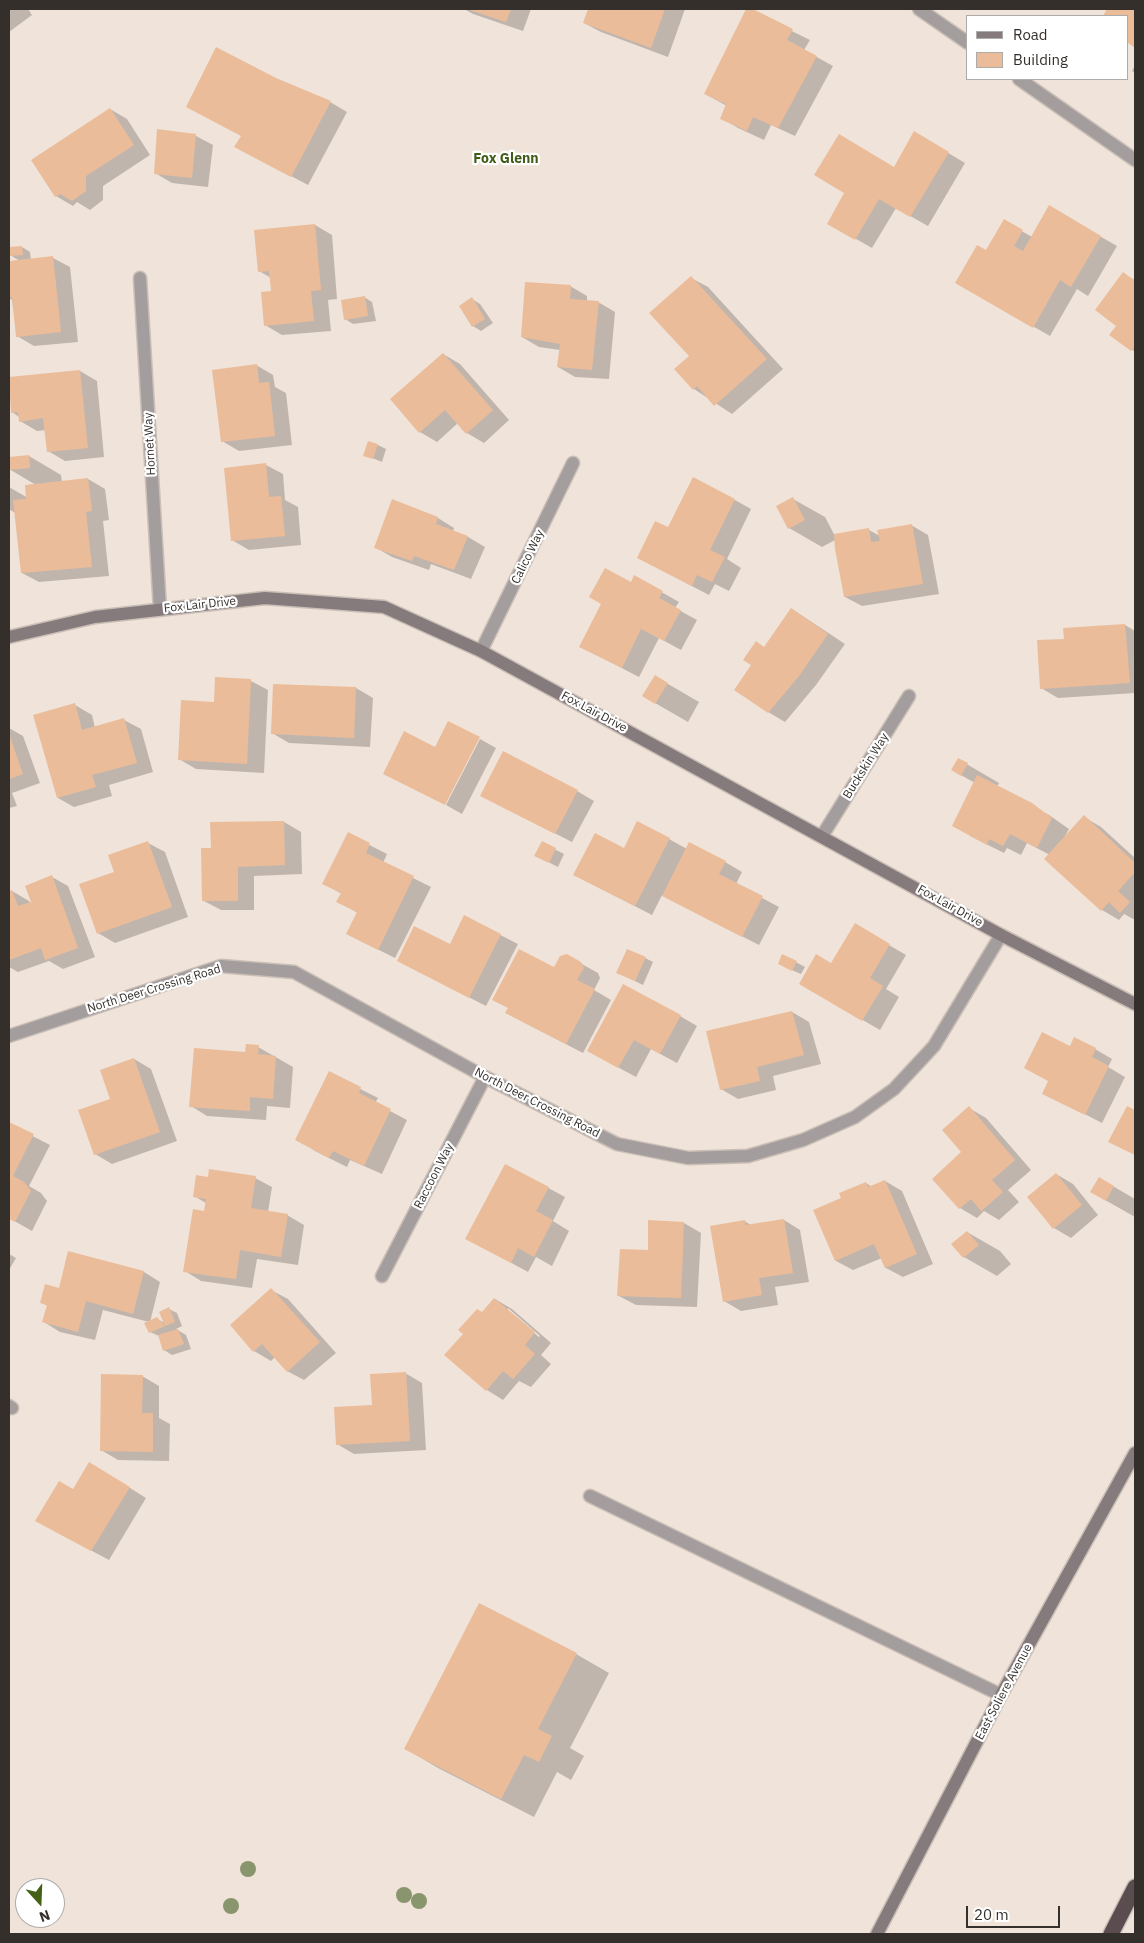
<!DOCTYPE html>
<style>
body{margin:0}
#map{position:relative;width:1144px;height:1943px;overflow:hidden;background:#f0e3d9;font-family:"IBM Plex Sans",sans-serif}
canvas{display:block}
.frame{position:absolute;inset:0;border:10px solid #342f2b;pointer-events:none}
.legend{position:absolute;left:966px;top:15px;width:162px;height:65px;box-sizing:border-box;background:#fff;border:1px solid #aeacaa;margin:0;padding:6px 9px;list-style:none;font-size:15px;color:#342f2b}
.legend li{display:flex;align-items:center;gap:10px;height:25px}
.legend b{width:25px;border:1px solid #aeacaa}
.north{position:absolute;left:15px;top:1878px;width:50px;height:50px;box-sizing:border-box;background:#fff;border:1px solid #aeacaa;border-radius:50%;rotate:160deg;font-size:14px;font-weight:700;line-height:20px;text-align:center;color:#342f2b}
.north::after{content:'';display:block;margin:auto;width:18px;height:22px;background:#436115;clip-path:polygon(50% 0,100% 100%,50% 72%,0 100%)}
.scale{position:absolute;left:966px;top:1906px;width:94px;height:22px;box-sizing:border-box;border:2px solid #342f2b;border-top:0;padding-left:6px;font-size:15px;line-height:18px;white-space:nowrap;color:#342f2b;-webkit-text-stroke:4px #fff;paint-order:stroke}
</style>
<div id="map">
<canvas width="1144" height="1943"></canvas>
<div class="frame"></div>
<ul class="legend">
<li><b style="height:6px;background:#857a7c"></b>Road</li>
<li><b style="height:14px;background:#ebbc99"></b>Building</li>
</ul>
<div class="north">N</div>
<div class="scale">20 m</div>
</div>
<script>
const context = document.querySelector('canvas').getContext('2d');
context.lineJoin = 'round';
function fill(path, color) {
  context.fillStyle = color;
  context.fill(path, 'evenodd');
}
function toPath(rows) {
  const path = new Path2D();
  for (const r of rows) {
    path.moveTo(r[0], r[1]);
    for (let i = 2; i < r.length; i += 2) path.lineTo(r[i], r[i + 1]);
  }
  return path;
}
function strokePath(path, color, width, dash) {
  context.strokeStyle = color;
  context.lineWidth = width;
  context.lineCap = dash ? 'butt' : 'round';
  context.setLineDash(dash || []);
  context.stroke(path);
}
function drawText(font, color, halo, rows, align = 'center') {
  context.font = font + ' "IBM Plex Sans",sans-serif';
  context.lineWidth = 4.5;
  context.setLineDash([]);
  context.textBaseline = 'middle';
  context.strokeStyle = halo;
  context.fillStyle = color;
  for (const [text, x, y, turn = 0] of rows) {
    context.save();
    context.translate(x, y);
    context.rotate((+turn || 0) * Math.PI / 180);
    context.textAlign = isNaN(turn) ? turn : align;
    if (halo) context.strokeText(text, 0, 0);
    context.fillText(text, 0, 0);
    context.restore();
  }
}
fill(toPath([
 [9,9,28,9,32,15,9,32],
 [464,9,531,9,523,31,473,14],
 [589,9,685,9,668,57,601,32,584,23],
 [747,9,810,40,804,50,833,66,795,136,771,125,764,140,738,128,721,118,727,106,705,94],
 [1109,9,1135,9,1135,47,1128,42,1128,16,1104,16],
 [1135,65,1135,73,1132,71],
 [275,79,330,102,347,112,308,185,253,156],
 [110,109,127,119,150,155,103,186,103,200,90,210,77,202,73,206,56,196],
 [158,130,196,136,213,145,208,187,172,183,155,173],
 [915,133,965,163,928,226,896,208,872,248,828,223,894,168],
 [1049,207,1117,246,1088,296,1077,289,1050,336,957,283,986,252,1004,221,1032,237],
 [315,225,332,235,337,299,328,300,331,331,282,335,265,325,273,292,271,278,259,271],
 [22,247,30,252,31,260,53,258,70,267,78,342,34,346,17,336,12,300,9,298,9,262,20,261,10,255],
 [1123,274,1135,280,1135,352,1111,334,1118,326],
 [691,278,708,287,783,369,732,414,694,389,690,356],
 [570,286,587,296,587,302,598,302,615,312,609,379,575,377,558,367,560,350,539,347,522,337],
 [364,297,372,302,376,321,353,324,345,319],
 [472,299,480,304,493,323,481,331,473,326],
 [443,354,460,364,509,420,484,443,467,433,458,423,437,442,420,432,392,399],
 [256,365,273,375,275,387,286,393,292,445,239,451,222,441],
 [80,371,97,381,104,457,65,461,48,451,46,430,37,431,20,421,19,417,12,412,9,378],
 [378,445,386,449,382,462,365,455],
 [29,456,61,475,62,482,88,479,105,489,109,520,103,521,109,576,39,582,22,573,15,513,9,509,9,487,28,498,36,485,9,469,9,458],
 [266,465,283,474,285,500,298,507,301,545,249,550,232,540],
 [793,499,825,517,835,536,869,530,880,536,911,525,928,535,939,594,862,606,845,597,835,540,822,547,789,528],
 [735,500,751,509,727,559,741,568,729,591,715,584,709,595,638,558,669,529],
 [438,518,454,528,453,532,468,537,485,547,471,579,431,564,429,570,392,557,375,547],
 [635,577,679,602,675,608,697,620,681,650,659,638,639,677,581,647,631,584],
 [792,609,845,644,816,685,785,722,768,712,765,648],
 [1125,625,1135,631,1135,693,1058,698,1041,688,1066,640],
 [656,677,699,702,688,722,655,703],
 [251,681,268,690,264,773,196,769,179,759,215,703],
 [356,688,373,698,370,747,289,743,272,733],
 [75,705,92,715,95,728,124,720,141,729,153,772,109,785,112,796,74,807,58,798],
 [9,728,23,736,40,783,12,793,17,806,9,808],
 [480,739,496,748,462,814,446,805],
 [958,759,999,783,997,787,1049,815,1069,829,1064,838,1084,817,1101,827,1135,858,1135,920,1124,914,1119,920,1102,910,1050,855,1027,843,1021,855,1007,848,1004,853,970,836,975,783,952,770],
 [577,791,594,801,572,842,499,805],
 [284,822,301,832,302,874,254,876,254,910,221,910,204,901],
 [348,834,387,854,383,863,431,887,395,958,347,934,358,913,338,902,342,894,324,884],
 [669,839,687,849,725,862,742,872,736,884,779,907,759,945,662,895,652,915,574,875,624,849],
 [148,843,165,852,188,917,115,943,98,933,115,872],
 [542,843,564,854,558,867,544,860],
 [52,877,68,886,95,957,63,969,49,961,18,972,9,967,9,892,12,891,29,901,30,903,32,902],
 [465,917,518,944,486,1006,398,961,450,946],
 [855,925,906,955,886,989,899,997,880,1030,800,984,831,964],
 [783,955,805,967,801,974,787,968],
 [645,958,653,962,643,985,618,973],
 [580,963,598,973,600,978,594,990,611,1000,583,1053,523,1022,554,969],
 [792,1012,809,1022,821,1064,773,1076,776,1090,738,1099,721,1089],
 [680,1016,697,1026,677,1063,651,1049,636,1077,588,1051],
 [258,1047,293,1067,290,1108,267,1106,266,1120,207,1116,191,1106,246,1054],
 [1070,1047,1095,1049,1112,1059,1108,1067,1125,1077,1102,1123,1044,1093],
 [134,1059,151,1069,177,1141,112,1164,95,1154,112,1100],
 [329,1073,378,1098,375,1103,407,1120,382,1174,350,1160,347,1167,313,1150],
 [969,1108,986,1118,1031,1170,1008,1190,1019,1202,999,1220,984,1211,977,1218,960,1208,963,1152],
 [9,1124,50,1145,29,1186,41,1193,47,1201,32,1231,9,1218],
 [506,1165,565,1197,553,1221,569,1231,552,1266,536,1257,528,1272,484,1248],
 [1056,1174,1073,1184,1098,1215,1071,1238,1054,1228,1028,1197],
 [255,1178,272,1187,268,1212,287,1215,304,1225,298,1265,257,1259,252,1288,201,1281,185,1271,205,1212,206,1203,194,1196,209,1179],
 [1099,1178,1135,1199,1135,1217,1091,1192],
 [885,1181,902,1191,933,1264,903,1277,886,1268,882,1258,853,1270,836,1261,815,1211,842,1199,866,1183,872,1187],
 [784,1220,800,1230,809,1282,775,1287,778,1305,741,1311,724,1301,744,1221,751,1225],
 [684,1223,701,1233,697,1307,636,1305,619,1296,649,1252],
 [967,1232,1000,1251,1011,1264,997,1276,964,1257,953,1244],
 [9,1254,16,1258,9,1270],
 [144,1272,160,1282,150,1322,157,1319,165,1323,169,1309,177,1313,182,1326,176,1329,186,1335,191,1349,172,1355,164,1350,159,1336,150,1332,149,1322,103,1310,95,1340,60,1332,44,1322,48,1306,42,1303,59,1289],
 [271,1290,288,1299,336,1353,304,1380,287,1371,275,1357,271,1361,254,1351],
 [495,1299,512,1309,551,1343,541,1355,551,1364,531,1387,519,1381,503,1400,487,1390,482,1313],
 [508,1308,540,1336,539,1337,508,1311],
 [405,1373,422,1383,426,1450,354,1454,337,1444],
 [142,1376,159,1386,159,1418,170,1424,169,1461,118,1460,101,1450],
 [106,1473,146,1498,109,1560,53,1530,73,1490],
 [576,1654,609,1673,570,1748,584,1756,571,1780,557,1772,534,1817,438,1768,406,1749]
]), '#0003');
fill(toPath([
 [467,9,511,9,506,22],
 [588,9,665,9,651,48,583,23],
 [746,9,753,9,793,29,787,40,817,56,778,128,753,117,747,131,720,119,726,104,704,94],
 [1107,9,1135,9,1135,48,1128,43,1128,16,1103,16],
 [216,47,276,78,331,101,291,177,234,147,241,136,186,107],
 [110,108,134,145,86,176,86,191,72,201,60,194,55,197,31,160],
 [157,129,196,134,192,178,154,174],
 [914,131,949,152,910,217,879,199,855,240,827,224,844,193,814,175,839,134,894,167],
 [1049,205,1101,236,1071,287,1060,280,1033,328,955,283,977,245,986,250,1004,219,1023,230,1014,246,1023,251],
 [315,224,321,290,311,291,314,321,264,326,261,292,271,291,269,271,258,272,254,230],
 [22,246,23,255,9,256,9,247],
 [53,256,61,332,16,337,12,297,9,297,9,261],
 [1123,272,1135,281,1135,346,1131,351,1109,335,1116,326,1095,310],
 [691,276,767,359,714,406,697,386,693,390,674,369,689,356,649,313],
 [525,282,571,285,570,299,599,301,592,370,557,367,560,344,521,337],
 [365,296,368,316,344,320,341,300],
 [472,297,485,319,472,327,459,306],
 [443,353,493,410,466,434,445,410,419,433,390,399],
 [257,364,259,383,269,382,275,436,221,442,212,370],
 [80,370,88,448,47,452,43,418,19,422,18,412,11,413,9,377],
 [368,441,378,444,373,459,363,456],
 [29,455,30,468,9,470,9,457],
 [266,463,269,497,281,496,285,536,231,541,224,468],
 [693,477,735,499,710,550,725,557,712,582,697,575,692,586,637,558,655,521,668,527],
 [88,478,92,511,86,512,92,567,21,573,13,500,26,499,25,485],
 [793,497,805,520,788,529,776,506],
 [392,499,438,517,436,524,468,536,454,570,414,556,412,561,374,548],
 [912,524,923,584,844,597,835,549,834,534,869,528,871,542,880,541,877,530],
 [605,568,631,582,634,575,663,591,659,598,681,610,664,641,641,629,622,668,579,647,601,604,589,597],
 [791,608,828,634,799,676,768,713,734,690,751,665,743,660,756,641,764,647],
 [1125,624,1130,683,1040,689,1037,640,1064,639,1063,628],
 [655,675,668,683,655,704,642,696],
 [215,677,251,679,247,764,178,760,181,700,214,702],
 [273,684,356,687,354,738,271,734],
 [75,703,82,730,124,718,137,763,92,775,96,787,57,798,33,715],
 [448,721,480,737,445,805,383,774,404,731,435,747],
 [9,734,23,774,9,779],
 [503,751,578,790,555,834,480,796],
 [958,758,968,763,961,776,951,770],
 [977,775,1032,803,1052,818,1037,848,1010,834,1003,846,989,839,987,845,952,826],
 [1084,815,1135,863,1135,872,1118,891,1130,902,1120,913,1109,902,1101,911,1044,859],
 [284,821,285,865,238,867,238,901,202,901,201,848,211,848,210,822],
 [637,821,670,838,635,906,573,875,595,833,624,848],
 [348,832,370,843,366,853,414,876,378,950,346,934,357,912,336,902,341,893,322,884],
 [148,841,172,907,97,934,79,884,114,872,108,855],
 [542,841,556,848,549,863,534,856],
 [689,842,726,861,719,874,763,896,742,937,662,896],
 [52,875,78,948,45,960,41,948,9,960,9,891,12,890,18,906,31,902,25,886],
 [464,915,501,934,469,998,397,961,414,926,450,944],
 [855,923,890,944,870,978,883,986,862,1021,799,984,816,954,831,963],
 [519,949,554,967,560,956,567,954,581,962,584,968,577,980,595,989,566,1044,505,1013,508,1008,492,1000],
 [627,949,646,957,635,981,616,973],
 [782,954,797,961,792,971,778,964],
 [623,984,681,1015,660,1054,634,1040,618,1068,587,1051],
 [792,1011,804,1055,757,1067,760,1081,720,1090,706,1031],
 [1042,1032,1070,1046,1074,1037,1096,1048,1092,1057,1109,1066,1085,1115,1042,1094,1048,1081,1024,1068],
 [246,1044,259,1045,258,1054,276,1056,273,1099,250,1097,250,1111,189,1107,194,1048,245,1052],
 [134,1058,160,1132,94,1155,78,1110,110,1099,100,1070],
 [329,1071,361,1087,359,1093,391,1109,364,1166,333,1151,329,1158,295,1140],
 [969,1106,1015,1160,992,1180,1003,1192,981,1211,971,1199,959,1209,932,1179,961,1152,942,1130],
 [1127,1106,1135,1110,1135,1155,1108,1142],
 [9,1122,34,1134,13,1176,24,1182,31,1191,15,1222,9,1219],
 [505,1164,549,1187,536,1211,553,1220,534,1257,518,1248,511,1263,465,1239],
 [209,1169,256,1176,251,1208,288,1214,281,1257,240,1250,236,1279,183,1272,193,1209,204,1211,206,1199,193,1197,196,1175,208,1177],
 [1056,1173,1082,1205,1053,1229,1027,1197],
 [1099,1177,1114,1186,1106,1201,1090,1192],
 [885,1180,917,1254,885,1268,874,1244,835,1261,813,1210,841,1198,839,1193,866,1182,868,1187],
 [784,1219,793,1273,759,1278,762,1295,723,1302,710,1226,745,1220,745,1225],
 [648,1220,684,1222,681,1298,617,1296,620,1249,648,1250],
 [967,1231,979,1245,963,1258,951,1244],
 [68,1251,144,1271,133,1314,86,1301,78,1332,42,1322,47,1305,40,1303,45,1284,59,1288],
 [271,1288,320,1342,287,1372,262,1344,253,1352,230,1325],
 [494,1298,535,1332,525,1345,535,1354,513,1379,503,1371,486,1391,444,1355,463,1334,458,1330,477,1309,482,1312],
 [169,1307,175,1322,165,1326,159,1312],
 [157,1317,165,1326,149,1333,144,1323],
 [178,1329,184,1344,163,1351,158,1335],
 [406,1372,410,1441,336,1445,334,1407,372,1405,370,1374],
 [101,1374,143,1375,142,1413,153,1413,153,1452,100,1451],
 [89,1462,130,1487,91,1551,35,1521,59,1481,73,1489],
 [479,1603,577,1653,538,1729,552,1736,539,1762,524,1755,501,1799,404,1749]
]), '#ebbc99');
const lane = toPath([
 [590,1496,1001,1695]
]);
const street = toPath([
 [919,9,968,43],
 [1019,79,1135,160],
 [140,278,160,609],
 [481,651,573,463],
 [822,836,909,696],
 [9,1036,221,966,294,972,485,1077,617,1144,688,1158,748,1156,803,1140,855,1117,894,1089,934,1046,1001,935],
 [382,1276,485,1077],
 [9,1406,12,1408]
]);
const secondary = toPath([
 [9,637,95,617,265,598,384,607,481,651,1001,935,1135,1004],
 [877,1934,1001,1695,1135,1453]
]);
const highway = toPath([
 [1111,1934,1135,1887]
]);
strokePath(lane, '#cabfb6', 15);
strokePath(street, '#cabfb6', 15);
strokePath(secondary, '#cabfb6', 15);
strokePath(highway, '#cabfb6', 18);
strokePath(lane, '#a49d9e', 12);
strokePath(street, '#a49d9e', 12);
strokePath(secondary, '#857a7c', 12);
strokePath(highway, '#5b4c4f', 15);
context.fillStyle = '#89956d';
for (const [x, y] of [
 [248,1869],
 [404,1895],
 [419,1901],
 [231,1906]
]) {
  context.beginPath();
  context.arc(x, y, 8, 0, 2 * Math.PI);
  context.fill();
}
drawText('12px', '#342f2b', '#fff', [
 ["Hornet Way",150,444,-93],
 ["Calico Way",528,557,-64],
 ["Fox Lair Drive",200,605,-6],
 ["Fox Lair Drive",594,712,28],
 ["Buckskin Way",866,766,-58],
 ["Fox Lair Drive",950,906,29],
 ["North Deer Crossing Road",154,989,-17],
 ["North Deer Crossing Road",537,1103,27],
 ["Raccoon Way",434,1176,-63],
 ["East Soliere Avenue",1004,1692,-62]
]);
drawText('bold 14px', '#405c18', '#fff', [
 ["Fox Glenn",506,159]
]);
</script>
